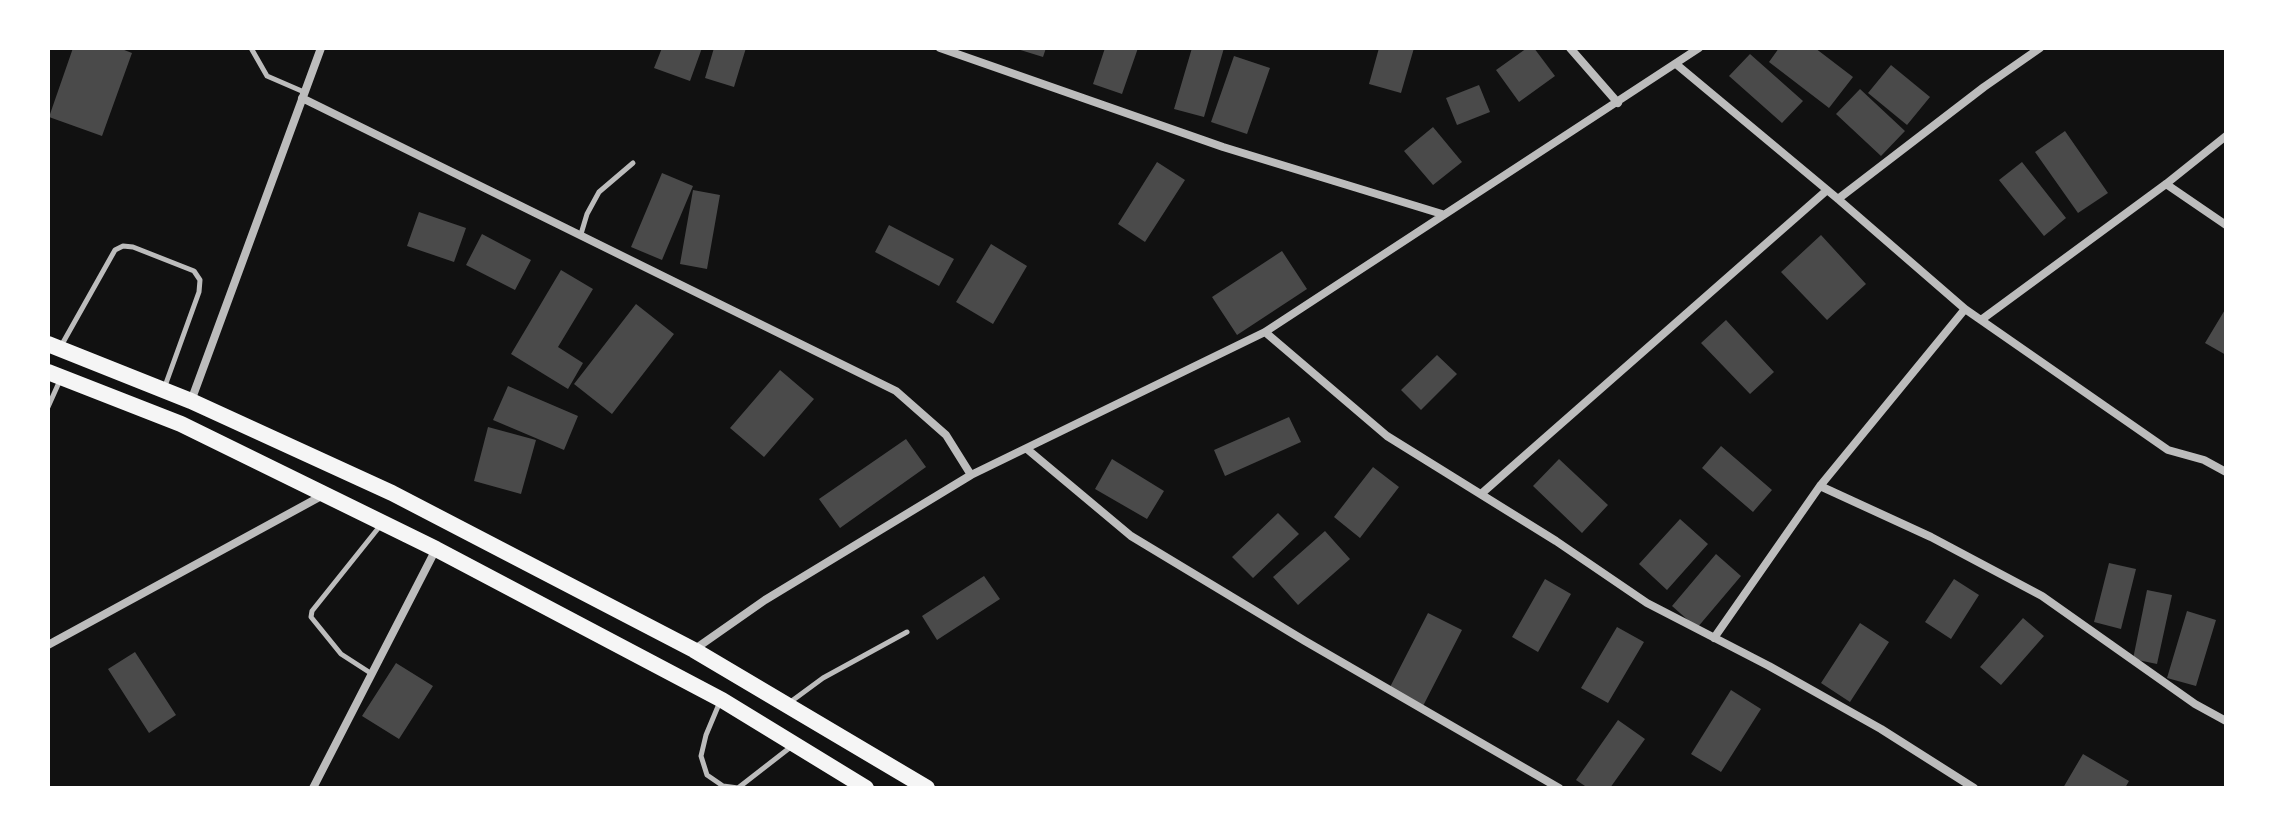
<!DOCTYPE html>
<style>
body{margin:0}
#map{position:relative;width:2274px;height:836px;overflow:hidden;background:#111;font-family:Montserrat,sans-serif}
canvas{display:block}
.frame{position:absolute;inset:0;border:50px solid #fff;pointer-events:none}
</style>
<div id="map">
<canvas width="2274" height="836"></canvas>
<div class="frame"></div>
</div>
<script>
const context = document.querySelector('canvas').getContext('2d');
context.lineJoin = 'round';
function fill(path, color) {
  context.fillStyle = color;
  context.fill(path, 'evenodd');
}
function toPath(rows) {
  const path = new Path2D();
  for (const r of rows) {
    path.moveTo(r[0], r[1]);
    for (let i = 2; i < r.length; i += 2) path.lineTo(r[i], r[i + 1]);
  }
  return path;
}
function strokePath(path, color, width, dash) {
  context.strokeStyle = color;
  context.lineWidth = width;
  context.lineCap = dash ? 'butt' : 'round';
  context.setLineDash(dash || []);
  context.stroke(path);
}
fill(toPath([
 [73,48,119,48,132,53,102,136,49,117],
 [662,48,702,48,690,81,654,68],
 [714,48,746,48,734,87,705,78],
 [1014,48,1046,48,1043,57],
 [1105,48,1138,48,1122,94,1093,84],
 [1192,48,1224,48,1204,117,1174,109],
 [1379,48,1414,48,1401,93,1369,84],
 [1527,48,1534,48,1555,76,1519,102,1496,70],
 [1779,48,1815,48,1853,77,1829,108,1769,62],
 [1750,54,1803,101,1782,123,1729,76],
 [1234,56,1270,68,1247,134,1211,122],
 [1891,65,1930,97,1907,125,1868,93],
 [1479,85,1490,112,1457,125,1446,98],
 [1860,89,1905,131,1881,156,1836,114],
 [1433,127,1462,162,1433,185,1404,151],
 [2065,131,2108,193,2078,213,2035,152],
 [1157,162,1185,180,1145,242,1118,224],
 [2022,162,2066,218,2044,236,1999,180],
 [662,173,693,186,662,260,631,247],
 [693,190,720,195,707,269,680,264],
 [419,212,466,228,454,262,407,246],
 [889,225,954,259,939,286,875,252],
 [482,234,531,260,515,290,466,265],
 [1821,235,1866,284,1827,320,1781,272],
 [991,244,1027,266,993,324,956,302],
 [1282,251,1307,289,1237,335,1212,297],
 [561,270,593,289,558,347,583,363,568,389,511,354],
 [636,304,674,334,612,414,574,384],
 [2226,308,2226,355,2205,343],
 [1726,320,1774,372,1750,394,1701,343],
 [1437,355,1457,374,1421,410,1401,390],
 [780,370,814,399,764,457,730,428],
 [508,386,578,416,564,450,493,420],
 [1289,417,1301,442,1225,476,1214,450],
 [488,427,536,440,521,494,474,481],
 [906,439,926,467,840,528,819,499],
 [1721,446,1772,490,1753,512,1702,468],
 [1112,459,1164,491,1147,519,1095,489],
 [1559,459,1608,505,1582,533,1533,486],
 [1373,467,1399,487,1360,538,1334,517],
 [1278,513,1299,534,1253,578,1232,557],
 [1680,519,1708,544,1667,590,1639,564],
 [1325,531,1350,559,1298,605,1273,577],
 [1716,554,1741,576,1697,628,1672,606],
 [2109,563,2136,569,2121,629,2094,622],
 [984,576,1000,599,937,640,922,616],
 [1545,579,1571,594,1538,652,1512,637],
 [1954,579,1979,595,1951,639,1925,622],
 [2147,590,2172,595,2157,664,2133,659],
 [2187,611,2216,620,2196,686,2167,678],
 [1428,613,1462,630,1423,706,1389,689],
 [2023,618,2044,636,2001,685,1980,667],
 [1860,623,1889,642,1850,702,1821,683],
 [1617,627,1644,642,1608,703,1581,688],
 [135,652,176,715,149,733,108,669],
 [396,663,433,686,399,739,362,716],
 [1731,690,1761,709,1721,772,1691,754],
 [1618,720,1645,739,1610,788,1588,788,1576,780],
 [2083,754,2129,781,2125,788,2063,788]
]), '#4a4a4a');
strokePath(toPath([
 [251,48,267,76,304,92],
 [581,234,587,214,599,192,633,163],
 [61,346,115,250,123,246,133,247,194,271,200,280,199,292,165,386],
 [48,407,61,378],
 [372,674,341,654,311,617,312,611,380,526],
 [789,703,823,678,907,632],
 [719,704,706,735,701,756,707,775,723,786,738,788,792,746]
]), '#bcbcbc', 5);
strokePath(toPath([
 [940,48,1223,147,1442,214],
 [1570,48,1618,103],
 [1676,64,1838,199,1965,309,2168,450,2204,460,2226,472],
 [302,98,896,391,946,435,971,475],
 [2166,184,2226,225],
 [1838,199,1984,87,2040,48],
 [1981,320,2166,184,2226,136],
 [1265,332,1387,436,1556,541,1647,603,1769,666,1881,729,1974,788],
 [191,401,321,48],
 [1027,449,1131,536,1305,641,1559,788],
 [1820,486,1931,537,2042,596,2195,704,2226,721],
 [1481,494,1826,191],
 [1714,638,1820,486,1965,309],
 [48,645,325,494],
 [695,649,765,600,971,475,1265,332,1699,48],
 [313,788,436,549]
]), '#bcbcbc', 8);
strokePath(toPath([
 [48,344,191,401,392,493,694,650,927,788],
 [48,372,181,424,436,549,722,700,866,788]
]), '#f5f5f5', 16);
</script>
